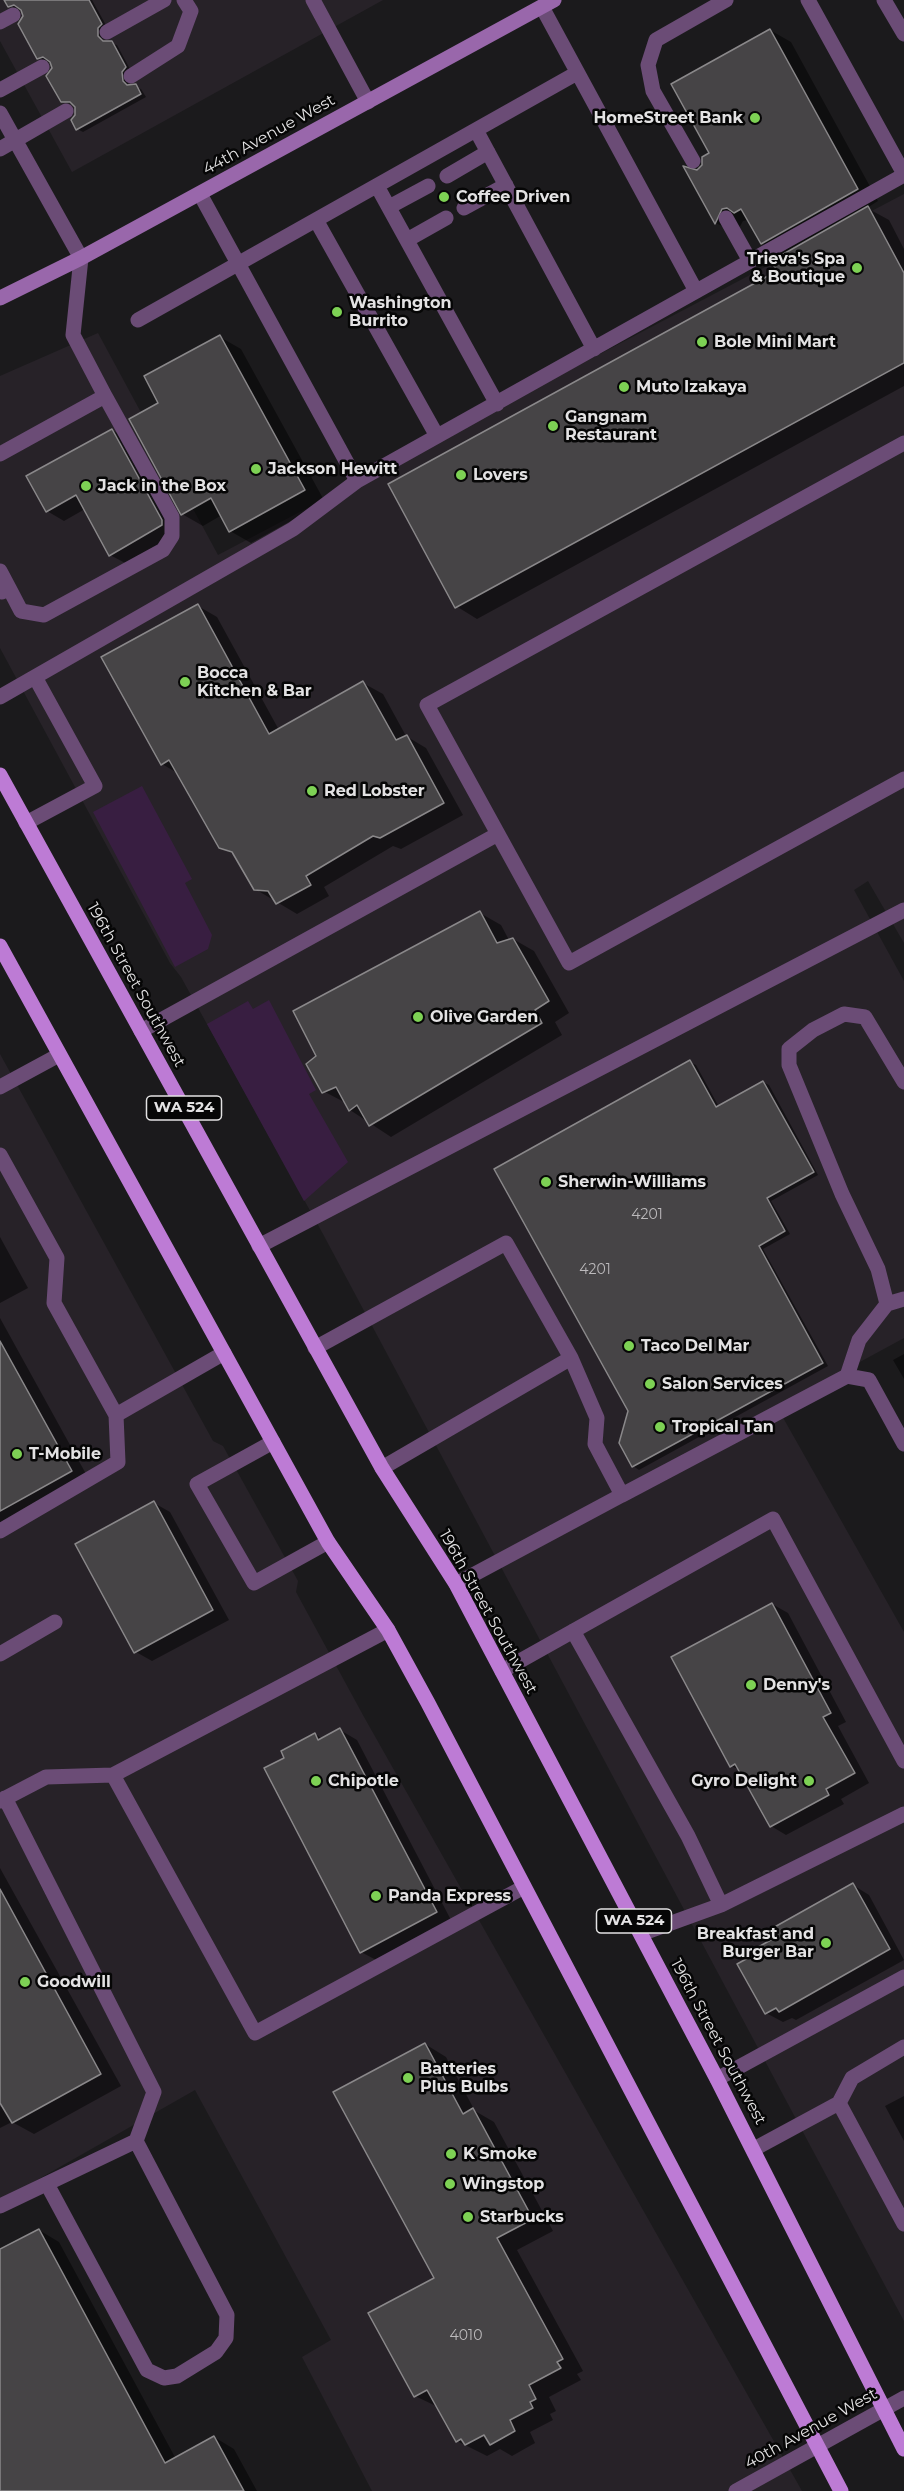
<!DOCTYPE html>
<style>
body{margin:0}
canvas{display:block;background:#1b1a1c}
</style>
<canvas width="904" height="2491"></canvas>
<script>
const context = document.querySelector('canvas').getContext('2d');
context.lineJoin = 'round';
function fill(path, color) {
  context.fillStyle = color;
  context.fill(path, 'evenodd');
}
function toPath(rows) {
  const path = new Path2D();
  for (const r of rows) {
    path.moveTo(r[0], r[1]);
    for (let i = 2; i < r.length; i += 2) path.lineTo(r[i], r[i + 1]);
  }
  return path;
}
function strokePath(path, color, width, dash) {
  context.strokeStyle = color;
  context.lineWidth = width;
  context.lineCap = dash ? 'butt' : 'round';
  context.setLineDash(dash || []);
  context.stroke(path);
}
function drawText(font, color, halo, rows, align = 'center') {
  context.font = font + ' Montserrat,sans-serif';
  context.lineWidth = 5;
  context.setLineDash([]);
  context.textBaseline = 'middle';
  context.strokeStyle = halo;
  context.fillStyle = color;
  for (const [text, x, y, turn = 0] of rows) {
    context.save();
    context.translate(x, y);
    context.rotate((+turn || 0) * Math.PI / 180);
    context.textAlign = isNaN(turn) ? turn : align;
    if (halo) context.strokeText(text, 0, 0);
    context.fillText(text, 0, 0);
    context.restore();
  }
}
fill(toPath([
 [0,0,383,0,72,172,0,41],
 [904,194,904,943,868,881,854,890,904,981,904,1338,777,1407,904,1632,904,2321,323,1234,181,977,170,963,0,648,0,376,98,333,218,555],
 [0,1054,213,1441,223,1446,298,1581,296,1592,364,1717,802,2491,372,2491,302,2357,331,2340,195,2090,0,2201]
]), '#272228');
fill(toPath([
 [142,786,192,879,185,883,212,935,208,949,175,967,93,812],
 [269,1000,316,1090,309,1094,348,1162,304,1201,207,1024,248,1001,253,1009]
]), '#381e41');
fill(toPath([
 [6,0,92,0,107,27,103,31,103,41,117,45,131,71,127,75,128,85,141,89,146,97,83,132,77,129,75,105,62,101,49,60,44,61,38,58,20,8,15,9],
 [770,30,791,42,878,201,867,208,889,220,904,249,904,386,477,619,456,606,779,272,784,255,762,243,748,220,743,221,736,234,716,223,698,171,711,154],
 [220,337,241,349,325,502,251,543,230,531,222,515,203,526,182,514,160,404],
 [112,430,129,440,179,535,127,564,110,555,85,509,64,521,47,511],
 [198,606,217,617,279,730,363,683,383,694,406,736,426,748,463,815,401,849,393,846,324,887,329,896,297,914,255,889,235,855,220,847,179,774,162,764],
 [480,913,501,925,509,940,513,939,534,951,569,1013,555,1022,562,1035,391,1137,350,1110,346,1103,323,1091],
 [690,1062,696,1065,719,1107,763,1082,769,1085,818,1175,771,1201,790,1234,763,1249,828,1366,639,1470,633,1466,620,1443,630,1411],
 [0,1237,28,1288,0,1303],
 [0,1318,91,1483,0,1534],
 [904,1354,904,1379,893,1360],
 [154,1503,170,1512,229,1620,152,1661,136,1652],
 [772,1604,788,1613,846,1722,838,1726,869,1783,841,1799,844,1804,786,1835,771,1826,740,1770,731,1766],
 [340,1730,357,1740,452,1922,378,1961,361,1952,286,1758,315,1734,323,1739],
 [0,1868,121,2086,34,2134,12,2122,0,2128,0,2107,8,2102,7,2100,0,2103],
 [853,1885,869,1895,904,1960,796,2020,792,2018,783,2022,766,2013,778,1938],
 [425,2044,446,2057,475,2111,494,2122,553,2231,517,2250,583,2371,577,2374,581,2380,549,2397,556,2411,550,2414,553,2420,530,2432,535,2443,512,2456,500,2449,487,2456,457,2441,438,2407,415,2396,436,2278],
 [904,2096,904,2141,885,2106],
 [39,2230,59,2242,176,2459,214,2437,234,2449,257,2491,0,2491,0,2251]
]), '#0007');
const building = toPath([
 [4,0,89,0,102,24,98,28,98,36,103,41,112,41,126,67,122,72,123,81,127,85,136,84,141,94,76,130,71,120,75,115,75,107,70,102,61,102,46,76,52,68,50,62,43,57,37,59,18,24,23,16,21,10,14,5,8,7,4,0],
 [770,29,858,189,761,244,741,209,734,213,727,208,722,209,715,224,683,166,697,170,702,165,702,157,709,153,671,84,770,29],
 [868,206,904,273,904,363,455,608,388,484,777,271,771,261,868,206],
 [220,335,305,490,229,532,211,498,181,515,129,419,158,403,144,376,220,335],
 [112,429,162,520,162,525,109,556,76,495,46,512,26,476,112,429],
 [198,604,269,734,363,681,396,740,407,735,444,803,380,838,373,836,306,876,311,885,276,904,268,891,254,890,232,852,219,848,169,760,161,765,101,657,198,604],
 [480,911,497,943,513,938,549,1001,535,1010,542,1023,369,1126,357,1105,349,1111,336,1087,322,1093,306,1064,316,1056,293,1011,480,911],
 [690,1060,716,1107,763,1081,814,1172,767,1198,785,1231,759,1246,823,1363,632,1467,619,1443,628,1411,494,1169,690,1060],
 [0,1341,72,1471,0,1511,0,1341],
 [154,1501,213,1610,134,1653,75,1544,154,1501],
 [772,1603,831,1713,823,1717,855,1773,826,1789,829,1795,770,1827,735,1764,730,1767,671,1657,772,1603],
 [340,1728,437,1912,360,1953,264,1768,284,1758,281,1751,315,1733,318,1740,340,1728],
 [853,1883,890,1949,779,2012,776,2008,765,2014,737,1964,748,1958,746,1954,776,1937,771,1929,853,1883],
 [0,1889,101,2074,12,2123,0,2103,0,1889],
 [425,2043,463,2114,473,2108,533,2219,497,2238,563,2359,557,2362,561,2368,529,2385,536,2399,530,2402,533,2408,510,2420,515,2431,490,2445,484,2435,465,2445,461,2439,456,2442,427,2390,414,2397,368,2313,434,2278,333,2092,425,2043],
 [39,2229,165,2463,214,2436,244,2491,0,2491,0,2249,39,2229]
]);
fill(building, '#464446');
strokePath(building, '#8a888a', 1.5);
strokePath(toPath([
 [313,0,368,102],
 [808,0,904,174],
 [542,7,696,291],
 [0,22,13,15],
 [107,32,164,0],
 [131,76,178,46,191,11,184,0],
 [0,90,42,67],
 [0,113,81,258,73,335,105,396,0,454],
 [476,130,594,349],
 [0,149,66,111],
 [693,161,653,91,648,65,656,40,726,0],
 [447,176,488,152],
 [377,186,497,404],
 [200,194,357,481],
 [389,207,428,186],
 [464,208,506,185],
 [726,218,750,261],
 [316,220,437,436],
 [407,240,446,218],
 [138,320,577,73],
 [904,443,427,705,569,963,904,779],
 [0,571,9,588,2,592],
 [9,588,21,611,44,615,163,550,172,536,172,517,105,396],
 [0,697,293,529,357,481,904,175],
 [26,823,95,786,35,677],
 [141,1031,498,834],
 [0,1087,59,1055],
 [0,1155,57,1258,54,1303,116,1415,118,1462,0,1531],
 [259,1246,904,910],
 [887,1304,878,1269,842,1194,789,1065,789,1049,813,1030,844,1014,865,1017,904,1082],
 [315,1348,506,1243,571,1358,382,1468],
 [847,1376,859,1340,887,1304,904,1299],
 [116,1415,224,1353],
 [273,1442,197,1484,254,1583,328,1542],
 [622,1495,847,1376,869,1380,904,1444],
 [456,1584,622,1495,595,1444,597,1418,571,1358],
 [388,1630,113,1775,255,2033,524,1887],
 [573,1631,688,1836,721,1905],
 [0,1654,55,1622],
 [502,1671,773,1519,904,1761],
 [0,1801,46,1777,113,1775],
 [641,1934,721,1905,904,1814],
 [717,2079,904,1977],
 [839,2103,904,2224],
 [754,2149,839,2103,852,2078,904,2047],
 [47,2184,147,2370,164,2378,177,2376,216,2352,226,2338,227,2315,136,2141],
 [0,2206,136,2141,154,2092,5,1798]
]), '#6b4c76', 15);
strokePath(toPath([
 [884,0,904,34],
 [736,2491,904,2398]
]), '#6b4c76', 15);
strokePath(toPath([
 [0,298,81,258,554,0]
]), '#9967ab', 15);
strokePath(toPath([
 [0,775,382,1468,456,1584,717,2079,904,2449],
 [0,946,328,1542,388,1630,428,1703,841,2491]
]), '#bd7bd5', 15);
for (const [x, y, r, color] of [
 [755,118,6,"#7dd154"],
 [444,197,6,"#7dd154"],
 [857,268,6,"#7dd154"],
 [337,312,6,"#7dd154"],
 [702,342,6,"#7dd154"],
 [624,387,6,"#7dd154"],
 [553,426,6,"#7dd154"],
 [256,469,6,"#7dd154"],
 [461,475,6,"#7dd154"],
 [86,486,6,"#7dd154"],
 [185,682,6,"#7dd154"],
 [312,791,6,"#7dd154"],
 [418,1017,6,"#7dd154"],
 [546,1182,6,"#7dd154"],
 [629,1346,6,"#7dd154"],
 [650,1384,6,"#7dd154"],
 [660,1427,6,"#7dd154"],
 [17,1454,6,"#7dd154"],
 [751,1685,6,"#7dd154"],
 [316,1781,6,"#7dd154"],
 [809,1781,6,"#7dd154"],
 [376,1896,6,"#7dd154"],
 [826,1943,6,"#7dd154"],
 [25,1982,6,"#7dd154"],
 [408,2078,6,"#7dd154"],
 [451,2154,6,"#7dd154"],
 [450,2184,6,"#7dd154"],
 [468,2217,6,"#7dd154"]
]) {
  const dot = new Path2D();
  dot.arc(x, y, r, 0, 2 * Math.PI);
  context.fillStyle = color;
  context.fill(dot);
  strokePath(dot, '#060606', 2);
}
drawText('14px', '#bcbabc', null, [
 ["4201",647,1215],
 ["4201",595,1270],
 ["4010",466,2336]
]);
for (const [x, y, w] of [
 [184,1108,75],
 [634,1921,75]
]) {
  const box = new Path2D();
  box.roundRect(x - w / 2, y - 12, w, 24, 4.5);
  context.fillStyle = '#060606';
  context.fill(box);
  strokePath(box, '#e3e2e3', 1.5);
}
drawText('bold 15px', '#e3e2e3', null, [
 ["WA 524",184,1108],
 ["WA 524",634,1921]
]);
drawText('bold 16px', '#e3e2e3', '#060606', [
 ["HomeStreet Bank",743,118,"right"],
 ["Coffee Driven",456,197],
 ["Trieva's Spa",845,259,"right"],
 ["& Boutique",845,277,"right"],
 ["Washington",349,303],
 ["Burrito",349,321],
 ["Bole Mini Mart",714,342],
 ["Muto Izakaya",636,387],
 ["Gangnam",565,417],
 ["Restaurant",565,435],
 ["Jackson Hewitt",268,469],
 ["Lovers",473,475],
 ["Jack in the Box",98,486],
 ["Bocca",197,673],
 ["Kitchen & Bar",197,691],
 ["Red Lobster",324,791],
 ["Olive Garden",430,1017],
 ["Sherwin-Williams",558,1182],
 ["Taco Del Mar",641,1346],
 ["Salon Services",662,1384],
 ["Tropical Tan",672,1427],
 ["T-Mobile",29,1454],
 ["Denny's",763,1685],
 ["Chipotle",328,1781],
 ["Gyro Delight",797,1781,"right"],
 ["Panda Express",388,1896],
 ["Breakfast and",814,1934,"right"],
 ["Burger Bar",814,1952,"right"],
 ["Goodwill",37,1982],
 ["Batteries",420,2069],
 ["Plus Bulbs",420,2087],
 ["K Smoke",463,2154],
 ["Wingstop",462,2184],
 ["Starbucks",480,2217]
], 'left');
drawText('16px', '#e3e2e3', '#060606', [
 ["44th Avenue West",269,135,-29],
 ["196th Street Southwest",136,985,61],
 ["196th Street Southwest",488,1612,61],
 ["196th Street Southwest",718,2042,62],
 ["40th Avenue West",811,2429,-29]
]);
</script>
